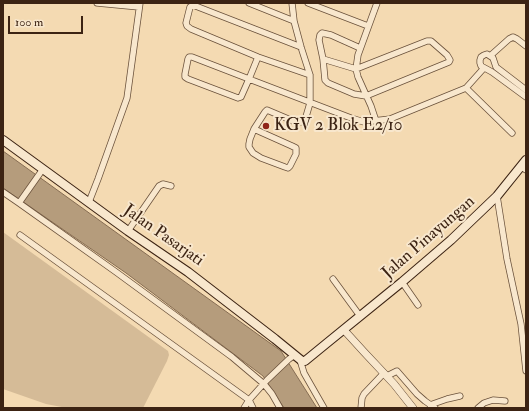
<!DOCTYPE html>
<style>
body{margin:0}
#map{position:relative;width:529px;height:411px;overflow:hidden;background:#f4dab2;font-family:"IM FELL Double Pica",serif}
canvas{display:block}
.frame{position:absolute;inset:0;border:4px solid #3c2313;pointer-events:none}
.scale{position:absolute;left:8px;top:16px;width:75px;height:18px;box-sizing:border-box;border:2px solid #3c2313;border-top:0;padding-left:5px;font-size:12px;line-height:14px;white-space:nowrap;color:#3c2313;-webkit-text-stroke:3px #f8e7cd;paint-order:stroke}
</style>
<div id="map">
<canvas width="529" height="411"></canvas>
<div class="frame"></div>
<div class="scale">100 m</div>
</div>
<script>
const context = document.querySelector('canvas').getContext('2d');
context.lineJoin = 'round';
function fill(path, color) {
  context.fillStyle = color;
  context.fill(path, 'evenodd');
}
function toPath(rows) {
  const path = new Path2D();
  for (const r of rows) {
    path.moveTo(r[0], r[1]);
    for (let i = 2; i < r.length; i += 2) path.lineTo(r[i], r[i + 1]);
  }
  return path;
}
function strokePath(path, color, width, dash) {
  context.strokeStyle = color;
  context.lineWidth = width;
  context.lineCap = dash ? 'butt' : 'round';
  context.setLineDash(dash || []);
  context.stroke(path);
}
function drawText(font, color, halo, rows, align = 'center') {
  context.font = font + ' "IM FELL Double Pica",serif';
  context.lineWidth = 4;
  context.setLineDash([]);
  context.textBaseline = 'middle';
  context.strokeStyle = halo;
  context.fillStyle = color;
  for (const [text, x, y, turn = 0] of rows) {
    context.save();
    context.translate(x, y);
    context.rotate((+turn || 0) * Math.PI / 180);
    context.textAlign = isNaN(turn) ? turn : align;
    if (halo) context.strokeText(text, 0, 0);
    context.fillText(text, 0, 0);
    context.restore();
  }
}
fill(toPath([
 [3,232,168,351,169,355,167,361,143,408,67,408,46,404,3,389]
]), '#d5bb97');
const water = toPath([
 [3,151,281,351,317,408,284,408,263,376,126,273,3,188,3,151]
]);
fill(water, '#b59c7c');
strokePath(water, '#856c52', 1);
const minor = toPath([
 [97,3,139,7],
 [249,3,294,21],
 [308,3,368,26],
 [301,47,193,5,190,7,186,23,187,26,191,29,258,57,310,75],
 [490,56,509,39,513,37,517,39,526,46],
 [258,57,249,79,192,57,189,57,188,59,185,74,185,77,188,79,238,98,241,97,249,79,351,118,364,122,390,119,466,88,484,68],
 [323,59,356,69,427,41,431,41,447,55,450,60,449,62,366,96,354,94,328,83,325,80,323,59,319,40,320,35,322,33,331,35,360,48],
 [466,88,512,133],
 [526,90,496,67,493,58,487,54,484,55,481,57,480,60,480,63,481,66,492,72,526,97],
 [376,121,371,106,358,77,356,69,358,55,377,3],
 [254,129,292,146,296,148,296,154,290,166,288,168,285,167,261,158,253,153,249,147,249,144,250,139,254,129,265,112,267,110,293,121,302,122,305,120,310,103,310,75,301,47,294,21,292,3],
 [521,167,526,170],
 [3,192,19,203,116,272,232,357,264,384,272,394,280,408],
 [497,196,507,259,521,324,526,371],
 [89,202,98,179,127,98,140,3],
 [19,203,43,169],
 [128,231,159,186,163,184,171,186],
 [20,235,249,400,253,408],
 [333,279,360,316],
 [402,282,418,305],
 [300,360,304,373,324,408],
 [387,376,397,371,417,394,425,401,435,408],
 [430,405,447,399,460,396],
 [244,408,249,400,267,380,289,359,295,355],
 [361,408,362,398,364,394,384,373],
 [478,408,484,403,493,400,505,401]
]);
const tertiary = toPath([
 [344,330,364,352,394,384,413,408]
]);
const secondary = toPath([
 [3,140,128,231,188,272,275,339,302,361,305,361,327,343,402,282,451,240,497,196,526,160]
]);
strokePath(minor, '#6a513b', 7);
strokePath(tertiary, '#6a513b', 8);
strokePath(secondary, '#3c2313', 10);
strokePath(minor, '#f8e7cd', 5.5);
strokePath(tertiary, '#f8e7cd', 7);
strokePath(secondary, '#f8e7cd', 8);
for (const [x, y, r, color] of [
 [266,126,4,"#8f2418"]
]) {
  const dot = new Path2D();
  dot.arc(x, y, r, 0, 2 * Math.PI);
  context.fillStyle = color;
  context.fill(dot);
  strokePath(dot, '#f8e7cd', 1.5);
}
drawText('17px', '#3c2313', '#f8e7cd', [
 ["KGV 2 Blok E2/10",274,126]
], 'left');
drawText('17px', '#3c2313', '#f8e7cd', [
 ["Jalan Pasarjati",163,236,35],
 ["Jalan Pinayungan",429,238,-41]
]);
</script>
